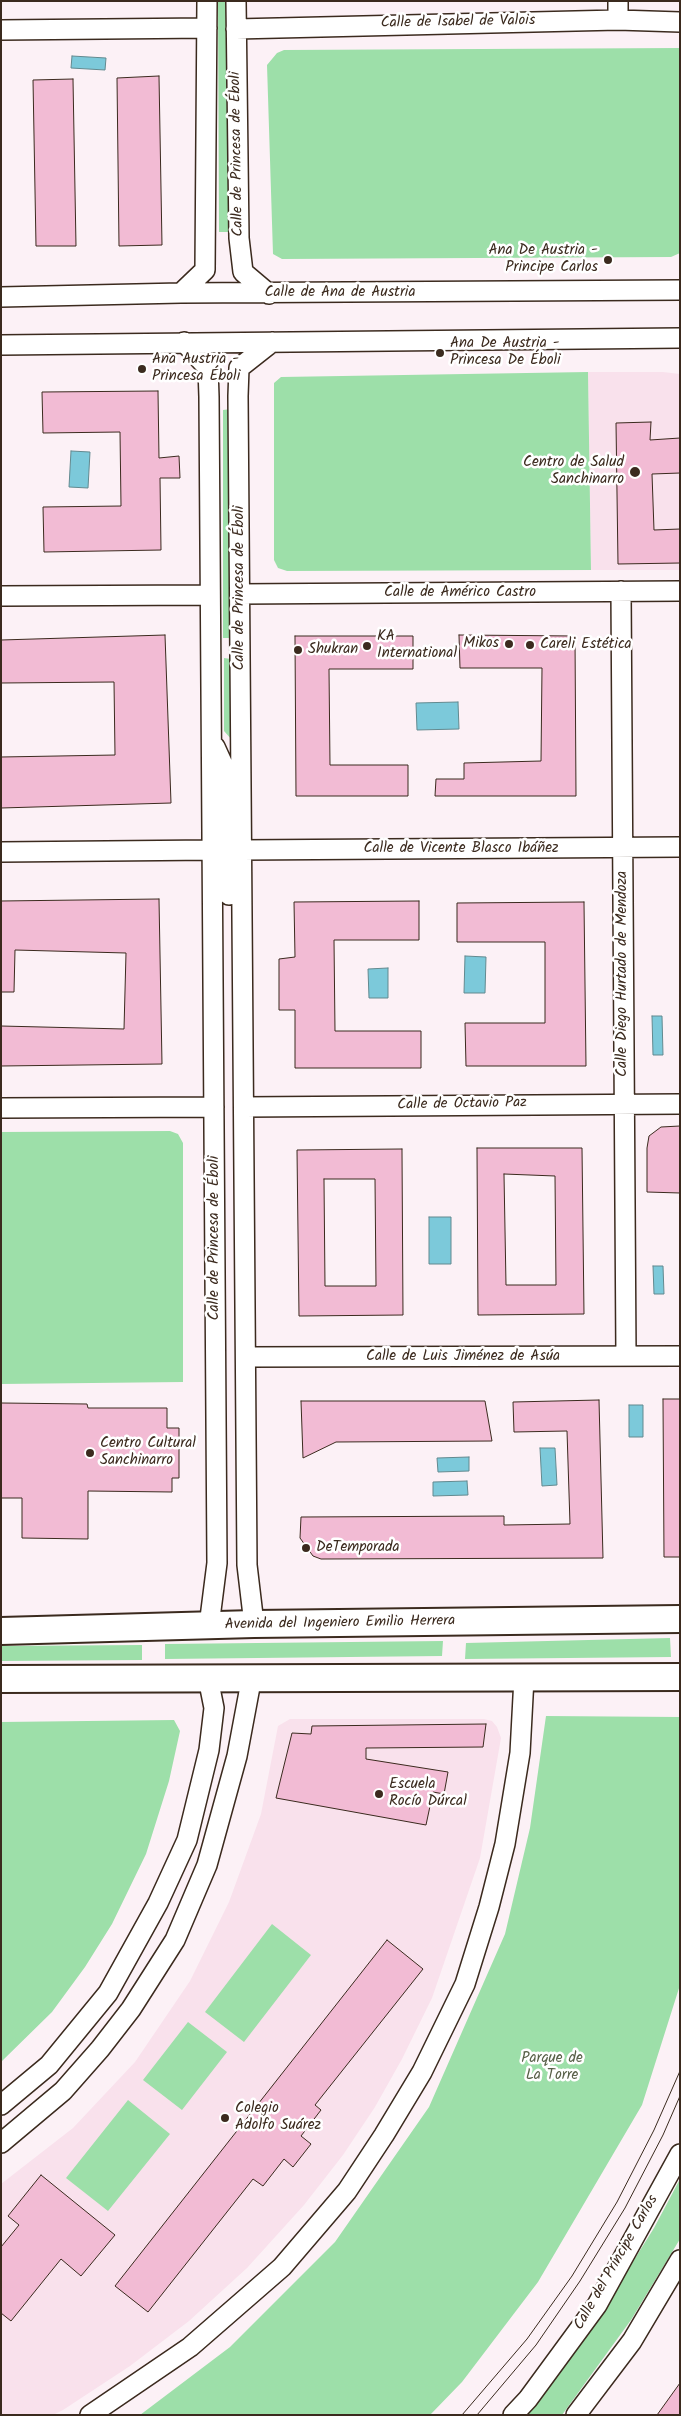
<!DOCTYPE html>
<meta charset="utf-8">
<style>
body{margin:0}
#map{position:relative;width:681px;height:2416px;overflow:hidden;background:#fcf1f6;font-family:Kalam,sans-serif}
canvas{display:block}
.frame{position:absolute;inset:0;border:2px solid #3b2a1e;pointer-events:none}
</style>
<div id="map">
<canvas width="681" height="2416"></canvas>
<div class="frame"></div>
</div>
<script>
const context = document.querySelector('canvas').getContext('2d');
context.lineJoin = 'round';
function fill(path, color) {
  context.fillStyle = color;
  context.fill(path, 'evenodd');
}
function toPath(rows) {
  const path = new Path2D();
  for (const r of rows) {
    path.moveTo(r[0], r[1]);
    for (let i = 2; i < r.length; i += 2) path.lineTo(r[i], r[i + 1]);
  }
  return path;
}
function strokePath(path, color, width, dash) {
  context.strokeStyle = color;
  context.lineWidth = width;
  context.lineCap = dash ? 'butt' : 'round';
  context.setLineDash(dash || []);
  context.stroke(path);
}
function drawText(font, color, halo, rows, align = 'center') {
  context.font = font + ' Kalam,sans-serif';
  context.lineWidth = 5;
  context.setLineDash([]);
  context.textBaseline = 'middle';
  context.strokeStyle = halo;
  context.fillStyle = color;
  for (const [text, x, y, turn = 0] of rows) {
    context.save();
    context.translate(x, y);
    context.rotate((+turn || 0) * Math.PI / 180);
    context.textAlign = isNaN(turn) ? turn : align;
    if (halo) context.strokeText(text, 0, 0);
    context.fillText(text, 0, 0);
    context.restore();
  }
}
fill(toPath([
 [588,372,663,372,680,374,680,570,591,570],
 [290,1719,484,1719,492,1721,497,1727,501,1738,480,1858,432,1998,402,2059,375,2107,343,2155,304,2205,247,2268,189,2321,130,2366,63,2410,53,2415,1,2415,1,2184,73,2128,135,2062,190,1981,229,1902,261,1814,278,1726]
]), '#f9e1ec');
fill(toPath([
 [218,1,227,1,231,232,219,232],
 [680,48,680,253,671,257,282,259,273,254,267,65,277,53,284,50],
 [588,372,591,570,287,571,278,568,274,560,274,383,281,377],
 [231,409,233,638,223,638,223,410],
 [224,658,231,659,232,740,224,731],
 [170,1131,178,1134,183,1143,183,1382,1,1384,1,1132],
 [670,1638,671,1657,465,1659,466,1643],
 [443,1641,442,1656,165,1659,165,1644],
 [142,1645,142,1660,1,1661,1,1646],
 [546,1716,680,1717,680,1985,642,2105,538,2282,462,2382,430,2415,140,2415,230,2347,335,2242,429,2107,505,1934,530,1828],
 [174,1720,180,1731,169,1781,146,1854,112,1924,85,1967,52,2012,1,2062,1,1722],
 [272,1924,311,1955,244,2042,205,2012],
 [188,2022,227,2052,182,2110,143,2080],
 [128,2100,170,2134,108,2211,66,2178],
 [680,2179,680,2239,631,2320,562,2415,524,2415,602,2311,654,2228]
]), '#9ddfa9');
const water = toPath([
 [72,56,106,58,105,70,71,68,72,56],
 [71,451,90,452,88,488,69,487,71,451],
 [458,702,459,729,417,730,416,703,458,702],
 [465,956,486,957,485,993,464,993,465,956],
 [388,968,388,998,369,998,368,969,388,968],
 [652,1016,662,1016,663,1055,653,1055,652,1016],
 [429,1217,451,1217,451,1264,429,1264,429,1217],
 [653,1266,663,1266,664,1294,654,1294,653,1266],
 [629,1405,643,1405,643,1437,629,1437,629,1405],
 [540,1448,555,1448,557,1485,542,1486,540,1448],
 [469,1457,469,1471,438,1472,437,1458,469,1457],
 [467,1481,468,1495,433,1496,433,1482,467,1481]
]);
fill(water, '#7cc9da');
strokePath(water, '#62898f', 1);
const building = toPath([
 [159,76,162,245,119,246,117,78,159,76],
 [73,79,76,246,36,246,33,80,73,79],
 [158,391,159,458,179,456,180,478,160,478,161,550,44,552,43,507,121,506,120,432,43,433,42,392,158,391],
 [651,422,650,440,680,438,680,473,652,474,654,530,680,529,680,563,618,564,616,423,651,422],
 [165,635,171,803,1,808,1,757,115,755,114,682,1,683,1,640,165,635],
 [459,635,575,636,576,796,435,796,436,779,464,779,464,763,541,761,542,668,460,668,459,635],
 [295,636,413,636,413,669,329,669,330,765,408,765,408,796,296,796,295,636],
 [159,899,162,1064,1,1066,1,1026,124,1029,126,953,15,950,14,992,1,992,1,901,159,899],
 [419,901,419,940,334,940,335,1031,421,1031,421,1068,295,1068,295,1010,279,1010,279,959,295,957,294,902,419,901],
 [584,902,586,1066,466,1066,465,1023,545,1023,545,942,457,942,457,903,584,902],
 [680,1126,680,1193,647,1192,647,1148,649,1136,661,1127,680,1126],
 [477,1148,582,1148,584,1314,478,1315,477,1148],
 [504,1174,555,1176,556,1285,506,1285,504,1174],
 [402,1149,403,1315,299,1316,297,1150,402,1149],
 [324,1179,375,1179,376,1286,325,1286,324,1179],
 [663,1399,680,1399,680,1557,664,1557,663,1399],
 [599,1400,603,1558,321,1559,313,1556,300,1538,301,1517,504,1516,504,1525,570,1524,567,1431,514,1432,513,1402,599,1400],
 [301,1401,485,1401,492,1441,336,1442,303,1458,301,1401],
 [1,1403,87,1404,88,1408,167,1408,167,1428,179,1428,179,1478,172,1478,172,1492,88,1491,88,1539,22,1538,22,1498,1,1498,1,1403],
 [486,1724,483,1747,366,1748,366,1759,448,1772,444,1794,433,1792,426,1825,276,1798,292,1733,311,1734,312,1726,486,1724],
 [387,1940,423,1969,315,2105,321,2110,301,2136,311,2144,293,2167,284,2159,263,2186,253,2179,148,2312,115,2286,387,1940],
 [41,2175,115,2235,81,2276,61,2259,11,2321,1,2313,1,2247,19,2225,8,2216,41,2175],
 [680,2383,680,2415,657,2415,680,2383]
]);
fill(building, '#f2bbd4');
strokePath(building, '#3b2a1e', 1);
const street = toPath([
 [236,1,239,238,243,272,269,294],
 [618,1,618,20],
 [236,29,618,20,680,22],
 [1,30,207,28],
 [181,293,205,270,207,1],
 [1,297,181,293,680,290],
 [184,342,208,368,209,397,217,1563,209,1626],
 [1,345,680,338],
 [621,591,626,1356],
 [240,594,680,591],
 [1,596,210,595],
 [215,747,225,769,225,837,242,850,680,847],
 [1,852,212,850,229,863,229,895],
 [244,1107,680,1104],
 [1,1108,214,1107],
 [246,1357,680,1356],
 [254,1624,247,1565,238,396,239,368,272,342],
 [1,2105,49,2065,108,1993,158,1903,187,1840,209,1750,214,1708,208,1678],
 [1,2143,63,2091,100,2049,131,2009,175,1940,207,1865,237,1756,252,1676],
 [90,2415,190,2347,282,2267,347,2191,384,2135,422,2072,465,1984,489,1907,505,1844,520,1753,524,1678],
 [513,2415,528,2399,597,2305,680,2154],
 [576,2415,632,2341,680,2260]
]);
const secondary = toPath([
 [1,1631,254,1624,680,1619],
 [1,1679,680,1677]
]);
strokePath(street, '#3b2a1e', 22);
strokePath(secondary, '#3b2a1e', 30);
strokePath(street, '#fff', 19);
strokePath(secondary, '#fff', 26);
strokePath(toPath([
 [462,2415,527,2339,572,2276,617,2202,654,2130,680,2071],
 [477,2415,536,2345,580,2281,625,2208,663,2135,680,2096]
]), '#3b2a1e', 1);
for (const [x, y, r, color] of [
 [608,260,5,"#3b2a1e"],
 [440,353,5,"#3b2a1e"],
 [142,369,5,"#3b2a1e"],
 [635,472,6,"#3b2a1e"],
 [509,644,5,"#3b2a1e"],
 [530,645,5,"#3b2a1e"],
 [367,646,5,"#3b2a1e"],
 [298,650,5,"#3b2a1e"],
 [90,1453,5,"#3b2a1e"],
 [306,1548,5,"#3b2a1e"],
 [379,1794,5,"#3b2a1e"],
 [225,2118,5,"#3b2a1e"]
]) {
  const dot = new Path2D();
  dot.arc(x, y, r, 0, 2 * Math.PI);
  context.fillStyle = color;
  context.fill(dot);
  strokePath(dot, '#fff', 2);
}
drawText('15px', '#3b2a1e', '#fff', [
 ["Calle de Isabel de Valois",458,23,-1],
 ["Calle de Princesa de Éboli",238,154,-91],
 ["Calle de Ana de Austria",340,293],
 ["Calle de Princesa de Éboli",240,588,-90],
 ["Calle de Américo Castro",460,593],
 ["Calle de Vicente Blasco Ibáñez",461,849],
 ["Calle Diego Hurtado de Mendoza",623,974,-90],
 ["Calle de Octavio Paz",462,1105,-1],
 ["Calle de Princesa de Éboli",215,1238,-90],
 ["Calle de Luis Jiménez de Asúa",463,1357],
 ["Avenida del Ingeniero Emilio Herrera",340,1624,-1],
 ["Calle del Príncipe Carlos",617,2263,-60]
]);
drawText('15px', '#3b2a1e', '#fff', [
 ["Ana De Austria -",598,251,"right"],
 ["Principe Carlos",598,268,"right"],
 ["Ana De Austria -",450,344],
 ["Princesa De Éboli",450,361],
 ["Ana Austria -",152,360],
 ["Princesa Éboli",152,377],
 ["Centro de Salud",624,463,"right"],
 ["Sanchinarro",624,480,"right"],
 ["KA",377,637],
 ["International",377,654],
 ["Mikos",499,644,"right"],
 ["Careli Estética",540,645],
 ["Shukran",308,650],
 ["Centro Cultural",100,1444],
 ["Sanchinarro",100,1461],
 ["DeTemporada",316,1548],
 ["Escuela",389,1785],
 ["Rocío Dúrcal",389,1802],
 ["Colegio",235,2109],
 ["Adolfo Suárez",235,2126]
], 'left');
drawText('15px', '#586048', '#fff', [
 ["Parque de",552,2059],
 ["La Torre",552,2076]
]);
</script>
